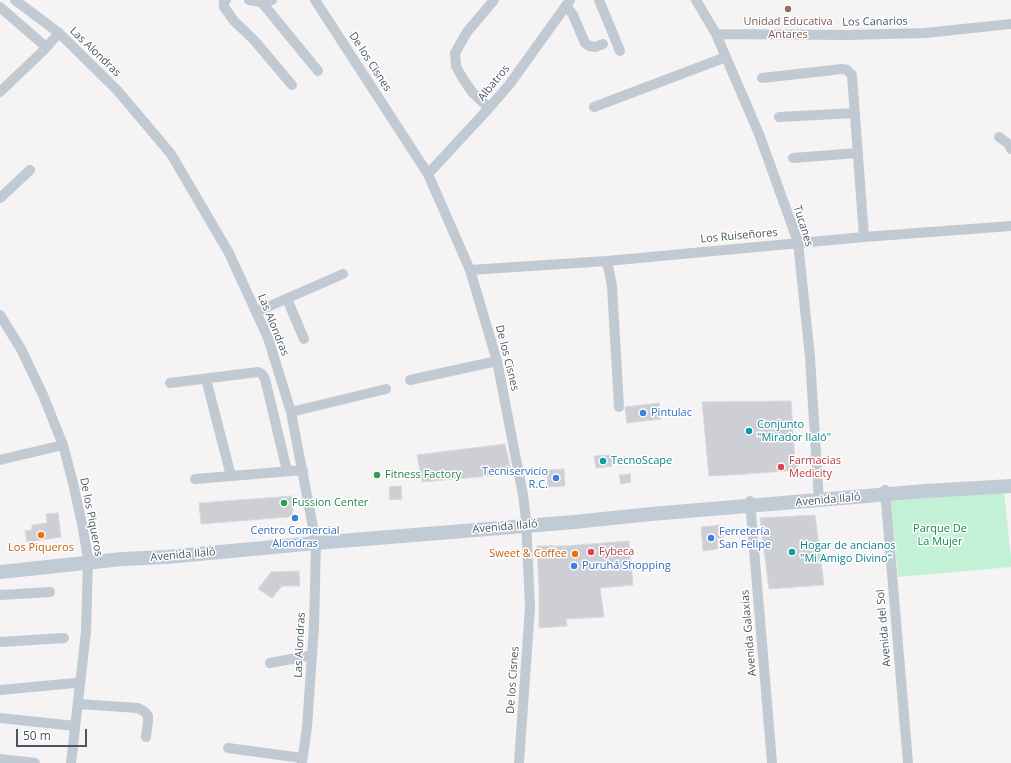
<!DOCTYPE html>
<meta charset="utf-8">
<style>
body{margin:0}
#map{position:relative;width:1011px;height:763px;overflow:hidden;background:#f5f3f3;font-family:"Open Sans",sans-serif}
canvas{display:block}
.scale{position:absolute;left:16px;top:729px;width:71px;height:18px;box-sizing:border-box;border:2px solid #4a5661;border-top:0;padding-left:5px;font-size:12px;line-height:14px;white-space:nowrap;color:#4a5661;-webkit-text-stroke:3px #fff;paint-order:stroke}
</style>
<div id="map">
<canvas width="1011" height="763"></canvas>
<div class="scale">50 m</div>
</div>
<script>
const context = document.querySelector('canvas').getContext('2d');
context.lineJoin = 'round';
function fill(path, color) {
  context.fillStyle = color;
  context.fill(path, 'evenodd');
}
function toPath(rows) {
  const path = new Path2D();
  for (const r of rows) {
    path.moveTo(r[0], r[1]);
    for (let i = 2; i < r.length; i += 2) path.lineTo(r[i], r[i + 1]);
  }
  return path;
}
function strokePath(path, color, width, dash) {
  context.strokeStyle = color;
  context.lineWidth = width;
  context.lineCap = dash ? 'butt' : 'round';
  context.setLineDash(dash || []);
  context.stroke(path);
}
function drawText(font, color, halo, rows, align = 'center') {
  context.font = font + ' "Open Sans",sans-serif';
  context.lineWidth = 3;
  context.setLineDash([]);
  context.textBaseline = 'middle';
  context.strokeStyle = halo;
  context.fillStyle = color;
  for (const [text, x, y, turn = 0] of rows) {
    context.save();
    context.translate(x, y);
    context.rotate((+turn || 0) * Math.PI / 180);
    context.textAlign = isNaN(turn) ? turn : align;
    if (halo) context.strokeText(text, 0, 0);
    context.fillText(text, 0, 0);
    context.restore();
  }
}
fill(toPath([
 [1004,491,1011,558,1011,567,898,577,891,501]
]), '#c3f1d5');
const building = toPath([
 [791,401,795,462,796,462,798,470,747,474,709,476,702,402,791,401],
 [659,403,661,419,627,423,625,407,659,403],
 [505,444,512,474,422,482,417,455,505,444],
 [611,455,612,466,596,468,594,456,611,455],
 [564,469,565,486,548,487,547,470,564,469],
 [630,474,631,482,621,484,619,475,630,474],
 [401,486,402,499,390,500,389,487,401,486],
 [292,496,293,510,292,515,288,517,201,524,199,503,292,496],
 [58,513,61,537,27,542,25,531,32,530,32,525,47,523,46,514,58,513],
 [815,515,824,585,769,589,760,518,815,515],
 [721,525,723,538,717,538,718,549,703,551,701,527,721,525],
 [629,541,633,585,600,588,604,617,566,619,567,626,539,628,539,588,537,546,564,546,629,541],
 [299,571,300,586,282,586,272,598,258,589,271,572,299,571]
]);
fill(building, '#cdcfd5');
strokePath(building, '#d7d9de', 1);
strokePath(toPath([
 [15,0,59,33,117,90,171,154,229,253,268,338,291,412,316,543,314,626,307,727,302,763],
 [226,0,224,2,224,7,234,21,254,40,292,85],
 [249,0,261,2,272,0],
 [260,0,318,71],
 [315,0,428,174,470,270,497,361,523,495,526,520,530,607,519,763],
 [599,0,620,51],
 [696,0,716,34,759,134,798,242,810,357,819,501],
 [566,5,573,15,585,43,589,46,595,47,603,44],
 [0,7,46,47],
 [716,34,848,35,925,33,1011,24],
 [762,78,842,69,847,70,852,75,864,237],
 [0,92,43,51,59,33],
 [594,107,726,57],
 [489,108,473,93,463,79,456,66,455,53,467,32,494,0],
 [779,117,855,113],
 [999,137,1006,142,1010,146,1011,149],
 [793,158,858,153],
 [428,174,489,108,509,85,570,0],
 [0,198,30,170],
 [607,261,612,286,619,407],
 [470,270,607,261,864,237,1011,226],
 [287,299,304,339],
 [256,312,343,274],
 [0,315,21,349,43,395,63,445,73,483,82,524,88,558,86,632,71,763],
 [206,379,231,476],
 [410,380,497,361],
 [170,383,258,372,262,374,265,379,287,471],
 [291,412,386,389],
 [0,460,63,445],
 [195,479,303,470],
 [885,490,908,763],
 [750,501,772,763],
 [0,595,50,592],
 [0,642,64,638],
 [270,663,307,656,312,656],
 [0,690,75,683,80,683],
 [78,704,138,708,145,712,148,716,148,721,146,737],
 [0,718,75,726],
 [228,748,302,758],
 [0,759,35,763]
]), '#c1cad2', 10);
strokePath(toPath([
 [0,572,122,559,167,557,316,543,574,522,651,514,926,491,1011,486]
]), '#c1cbd6', 14);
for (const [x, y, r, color] of [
 [788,9,4,"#8d6e63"],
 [643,413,4,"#3f7fe0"],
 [749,431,4,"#0f9aa8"],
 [603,461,4,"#0f9aa8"],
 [781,467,4,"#e0444e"],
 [377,475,4,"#2e9e5b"],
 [556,478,4,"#3f7fe0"],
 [284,503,4,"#2e9e5b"],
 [295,518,4,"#3f7fe0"],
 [41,535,4,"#e8710a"],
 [711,538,4,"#3f7fe0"],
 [591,552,4,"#e0444e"],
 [792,552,4,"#0f9aa8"],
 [575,554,4,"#e8710a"],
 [574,566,4,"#3f7fe0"]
]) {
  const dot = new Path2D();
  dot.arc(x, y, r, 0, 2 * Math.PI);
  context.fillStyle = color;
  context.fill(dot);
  strokePath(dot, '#fff', 1.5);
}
drawText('11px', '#785e54', '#fff', [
 ["Unidad Educativa",788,22],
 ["Antares",788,35]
]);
drawText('11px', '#4a5661', '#fff', [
 ["Los Canarios",875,22,-1],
 ["Las Alondras",95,52,44],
 ["De los Cisnes",370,62,57],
 ["Albatros",494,83,-51],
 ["Tucanes",803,226,73],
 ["Los Ruiseñores",739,236,-5],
 ["Las Alondras",273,325,68],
 ["De los Cisnes",507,358,76],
 ["Avenida Ilaló",828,500,-5],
 ["De los Piqueros",91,517,79],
 ["Avenida Ilaló",505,527,-5],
 ["Avenida Ilaló",183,555,-5],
 ["Avenida del Sol",884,628,-95],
 ["Avenida Galaxias",749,633,-95],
 ["Las Alondras",300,645,-87],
 ["De los Cisnes",513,680,-86]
]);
drawText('11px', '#366cbe', '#fff', [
 ["Pintulac",651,413],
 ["Tecniservicio",548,472,"right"],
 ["R.C.",548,485,"right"],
 ["Centro Comercial",295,531,"center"],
 ["Alondras",295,544,"center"],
 ["Ferretería",719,532],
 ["San Felipe",719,545],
 ["Puruhá Shopping",582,566]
], 'left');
drawText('11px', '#0d838f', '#fff', [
 ["Conjunto",757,425],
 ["\"Mirador Ilaló\"",757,438],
 ["TecnoScape",611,461],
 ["Hogar de ancianos",800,546],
 ["\"Mi Amigo Divino\"",800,559]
], 'left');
drawText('11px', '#be3a42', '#fff', [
 ["Farmacias",789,461],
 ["Medicity",789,474],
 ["Fybeca",599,552]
], 'left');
drawText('11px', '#27864d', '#fff', [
 ["Fitness Factory",385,475],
 ["Fussion Center",292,503]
], 'left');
drawText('11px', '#17864f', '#fff', [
 ["Parque De",940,529],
 ["La Mujer",940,542]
]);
drawText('11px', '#c56008', '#fff', [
 ["Los Piqueros",41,548],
 ["Sweet & Coffee",567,554,"right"]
]);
</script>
